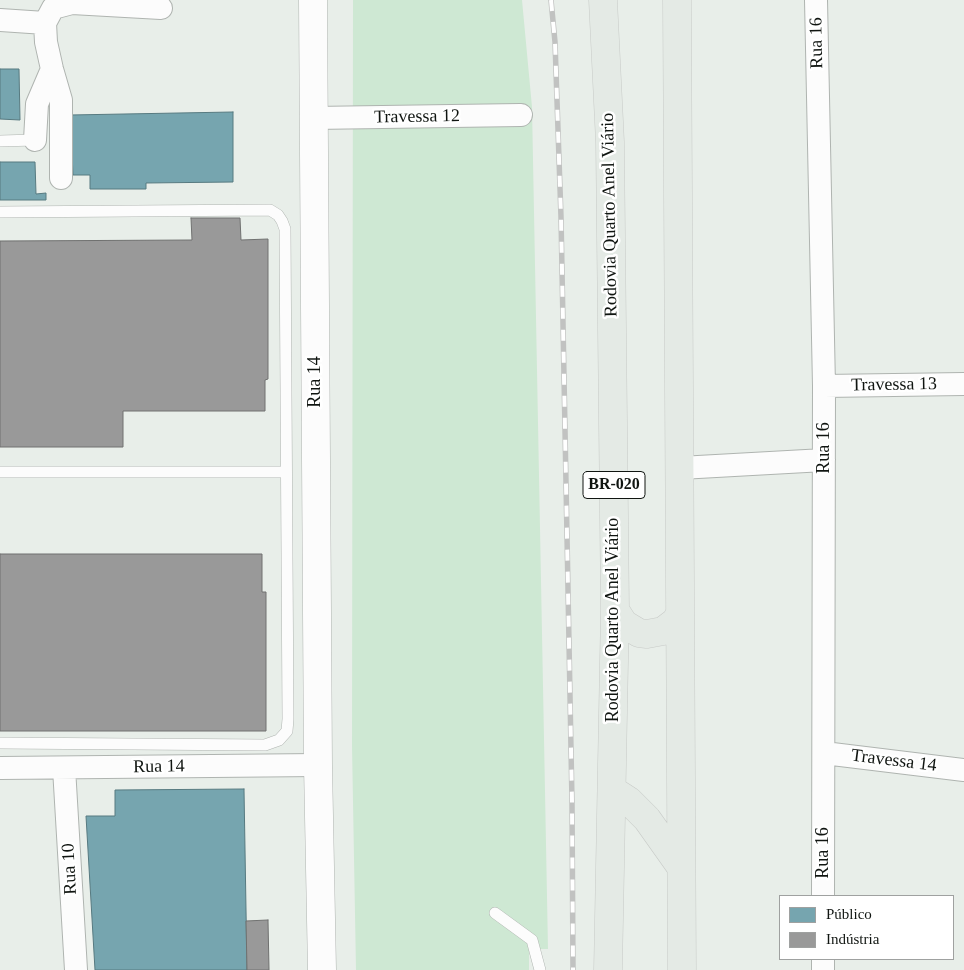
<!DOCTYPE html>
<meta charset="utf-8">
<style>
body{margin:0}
#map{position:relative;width:964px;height:970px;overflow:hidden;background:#e8eee9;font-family:Georgia,serif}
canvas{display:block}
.legend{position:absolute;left:779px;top:895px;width:175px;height:65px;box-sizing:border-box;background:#fff;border:1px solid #9fa1a0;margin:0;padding:6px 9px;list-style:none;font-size:15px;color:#101511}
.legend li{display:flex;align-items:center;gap:10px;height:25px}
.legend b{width:25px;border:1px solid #9fa1a0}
</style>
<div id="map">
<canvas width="964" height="970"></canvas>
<ul class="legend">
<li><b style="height:14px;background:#76a5af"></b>Público</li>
<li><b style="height:14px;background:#999"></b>Indústria</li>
</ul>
</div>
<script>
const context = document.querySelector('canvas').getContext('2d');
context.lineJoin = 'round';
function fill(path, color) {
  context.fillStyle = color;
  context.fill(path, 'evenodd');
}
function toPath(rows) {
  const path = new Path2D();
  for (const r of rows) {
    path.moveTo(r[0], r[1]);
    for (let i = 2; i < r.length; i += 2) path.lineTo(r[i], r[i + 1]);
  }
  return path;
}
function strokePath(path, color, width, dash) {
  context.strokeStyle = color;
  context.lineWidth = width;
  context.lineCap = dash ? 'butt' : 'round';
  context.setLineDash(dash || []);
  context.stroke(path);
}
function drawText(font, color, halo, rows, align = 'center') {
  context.font = font + ' Georgia,serif';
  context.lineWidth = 5;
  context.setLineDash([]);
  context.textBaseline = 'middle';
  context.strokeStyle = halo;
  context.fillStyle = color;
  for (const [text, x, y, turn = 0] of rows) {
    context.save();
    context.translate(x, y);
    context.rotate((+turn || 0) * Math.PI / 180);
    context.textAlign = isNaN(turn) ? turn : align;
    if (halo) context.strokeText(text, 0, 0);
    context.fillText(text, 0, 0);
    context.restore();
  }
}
fill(toPath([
 [353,0,522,0,532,107,548,949,529,949,529,970,356,970,352,746]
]), '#cee8d3');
const public = toPath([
 [0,69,19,69,20,120,0,119,0,69],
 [233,112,233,182,146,183,146,189,90,189,90,175,73,175,70,115,233,112],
 [0,162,35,162,36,194,46,193,46,200,0,200,0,162],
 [244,789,247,970,95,970,86,816,115,816,115,790,244,789]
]);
fill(public, '#76a5af');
strokePath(public, '#577a80', 1);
const industry = toPath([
 [191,218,240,218,241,240,268,239,268,379,265,380,265,411,123,411,123,447,0,447,0,241,192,240,191,218],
 [0,554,262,554,262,592,266,592,266,731,0,731,0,554],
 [268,920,269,970,247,970,246,921,268,920]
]);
fill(industry, '#999');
strokePath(industry, '#707170', 1);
const service = toPath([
 [0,141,35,140],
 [0,212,270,210,278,215,282,221,285,229,288,719,287,731,279,740,265,745,0,743],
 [0,472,286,472],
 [495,913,532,940,540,970]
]);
const minor = toPath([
 [816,0,824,386,823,896],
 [0,20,45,23,53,8,72,3,161,8],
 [45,23,46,42,52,69,61,100,61,178],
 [313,118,521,115],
 [35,140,37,104,52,69],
 [824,386,964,384],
 [680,468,824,460],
 [824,753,964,770],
 [0,768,318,765],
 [64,768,76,970],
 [823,970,823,959]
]);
const secondary = toPath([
 [313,0,318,765,322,970]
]);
const trunk = toPath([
 [603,0,610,142,615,610,608,970],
 [677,0,682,970],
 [615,610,624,624,639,633,647,634,663,631,676,621,680,613],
 [612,790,629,801,647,819,681,867]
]);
strokePath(service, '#afb4b0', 12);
strokePath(minor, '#afb4b0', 24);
strokePath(secondary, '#afb4b0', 29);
strokePath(trunk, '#c7cac7', 29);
strokePath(service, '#fcfcfc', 11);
strokePath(minor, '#fcfcfc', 22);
strokePath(secondary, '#fcfcfc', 28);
strokePath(trunk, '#e4eae5', 28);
const rail = toPath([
 [551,0,555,42,561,217,572,802,573,970]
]);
strokePath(rail, '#c1c2c1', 5.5);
strokePath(rail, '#fff', 4, [11]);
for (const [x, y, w] of [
 [614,485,62]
]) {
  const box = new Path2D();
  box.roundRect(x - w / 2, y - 13.5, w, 27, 4);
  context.fillStyle = '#fff';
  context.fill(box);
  strokePath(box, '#101511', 1);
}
drawText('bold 16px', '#101511', null, [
 ["BR-020",614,485]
]);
drawText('18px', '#101511', '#fff', [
 ["Rua 16",817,43,-91],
 ["Travessa 12",417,117,-1],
 ["Rodovia Quarto Anel Viário",610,215,-91],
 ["Rua 14",315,382,-90],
 ["Travessa 13",894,385,-1],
 ["Rua 16",824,448,-90],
 ["Rodovia Quarto Anel Viário",613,620,-90],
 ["Travessa 14",894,761,7],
 ["Rua 14",159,767,-1],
 ["Rua 16",823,853,-90],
 ["Rua 10",70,869,-93]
]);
</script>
